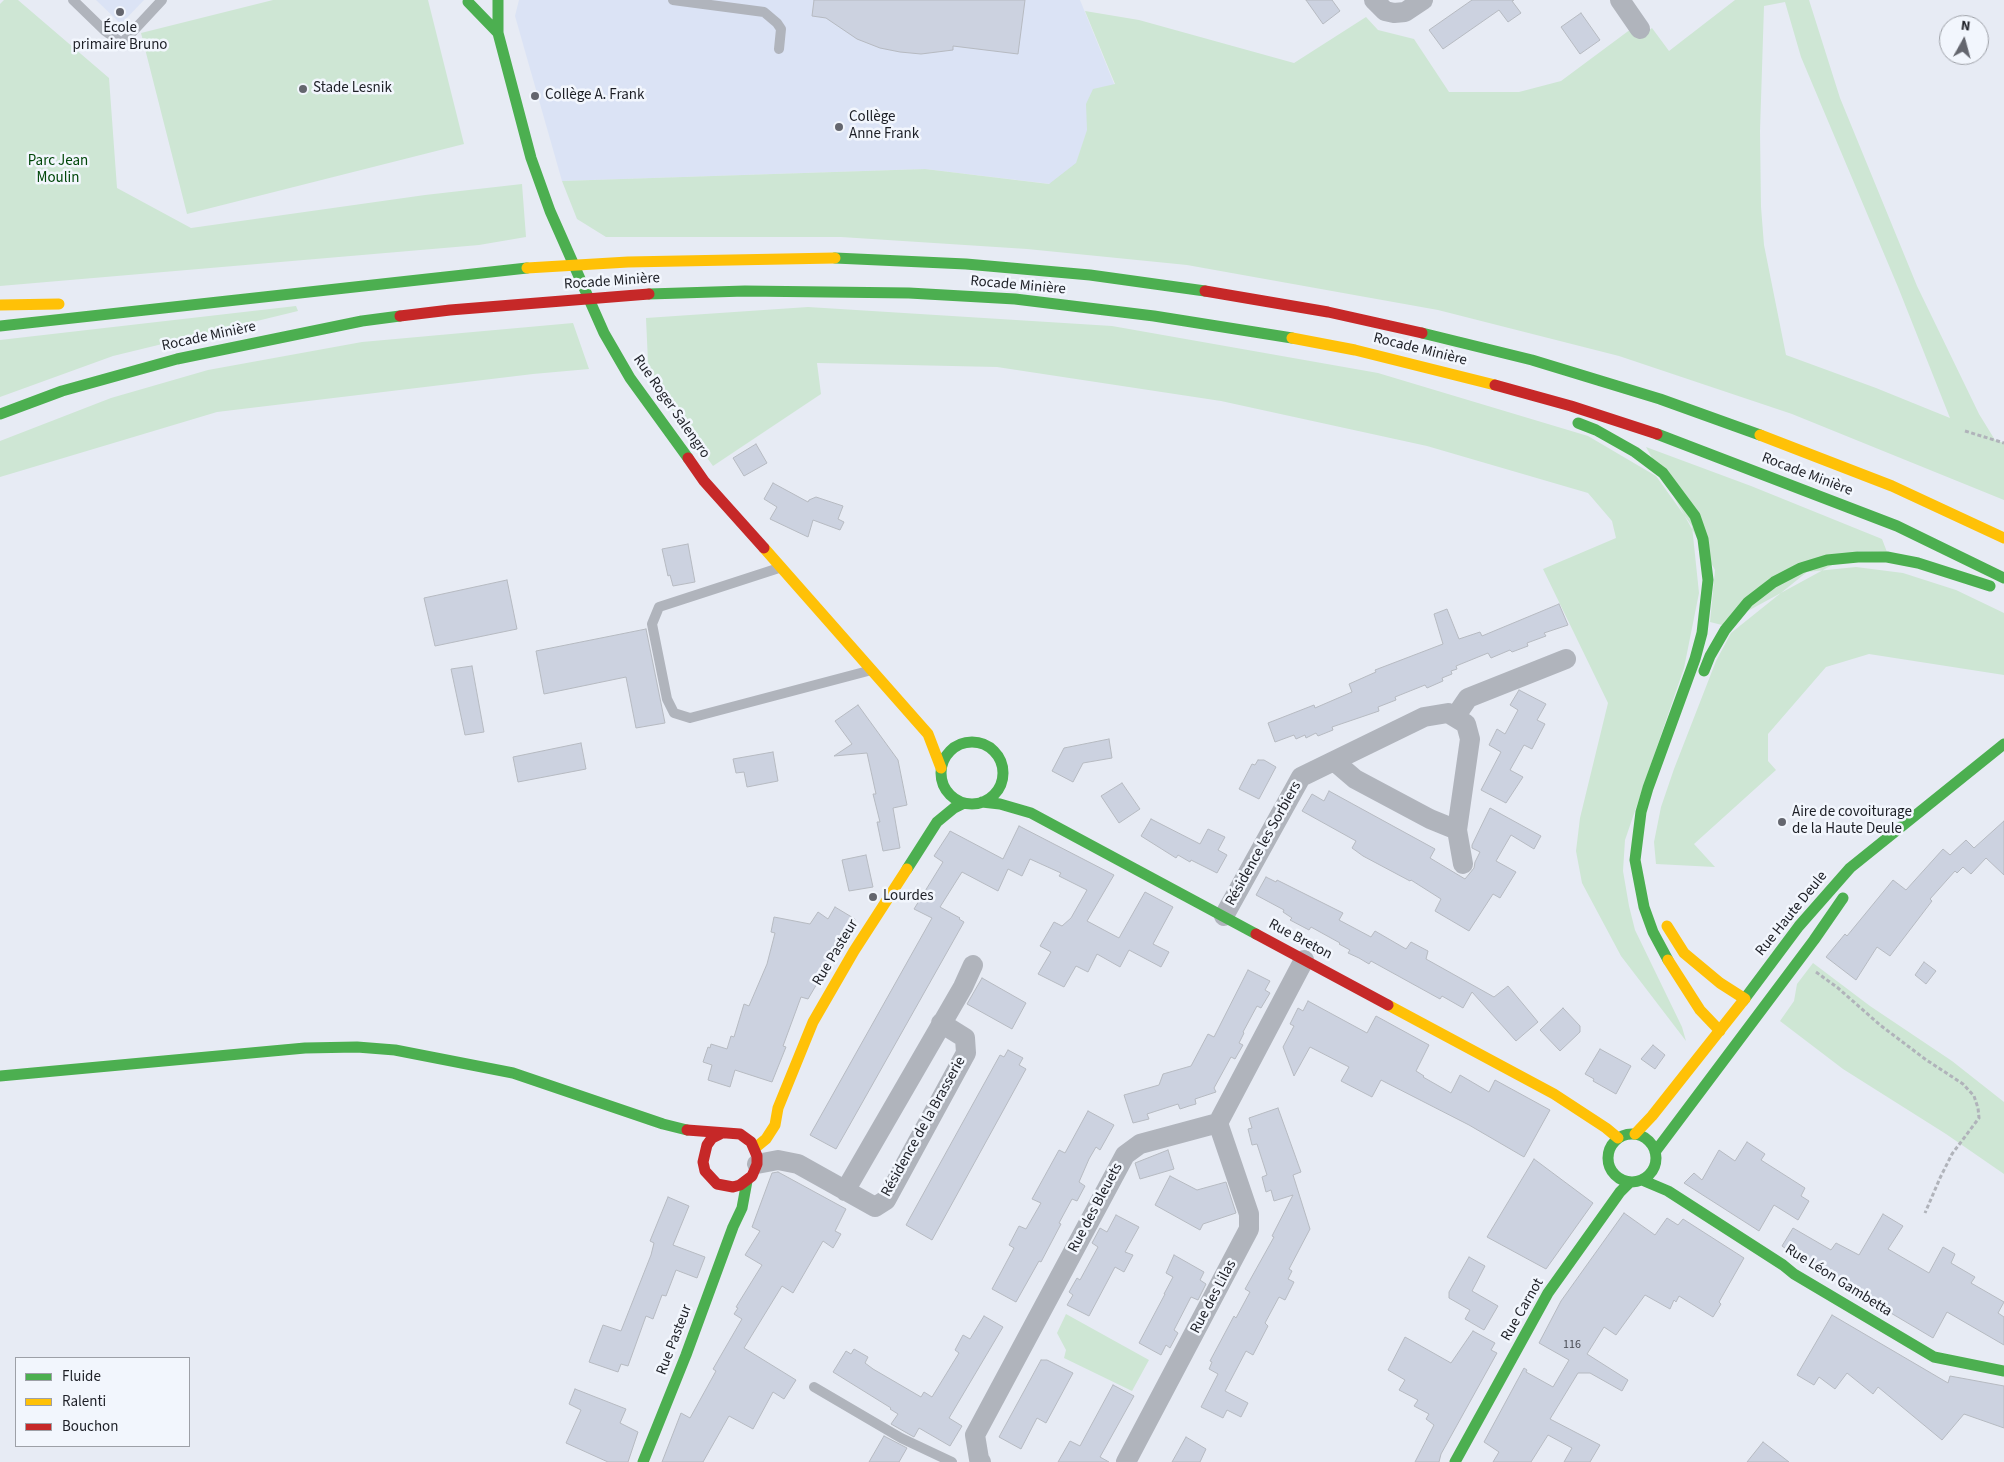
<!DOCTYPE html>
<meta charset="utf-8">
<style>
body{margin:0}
#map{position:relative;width:2004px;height:1462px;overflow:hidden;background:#e7ebf4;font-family:"Source Sans 3",sans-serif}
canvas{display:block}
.legend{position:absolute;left:15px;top:1357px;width:175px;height:90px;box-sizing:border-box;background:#f2f6fd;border:1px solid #9da0a7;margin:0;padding:6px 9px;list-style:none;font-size:15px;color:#1d1f26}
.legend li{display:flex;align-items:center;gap:10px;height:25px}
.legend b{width:25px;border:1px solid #9da0a7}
.north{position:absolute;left:1939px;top:15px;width:50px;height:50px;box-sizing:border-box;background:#f2f6fd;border:1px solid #9da0a7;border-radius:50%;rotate:7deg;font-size:14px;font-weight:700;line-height:20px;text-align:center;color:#1d1f26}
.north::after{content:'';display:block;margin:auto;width:18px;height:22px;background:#64666e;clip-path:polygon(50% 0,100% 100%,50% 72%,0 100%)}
</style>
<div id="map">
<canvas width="2004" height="1462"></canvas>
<ul class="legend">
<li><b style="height:6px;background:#4caf50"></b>Fluide</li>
<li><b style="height:6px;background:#ffc107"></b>Ralenti</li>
<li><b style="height:6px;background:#c62828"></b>Bouchon</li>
</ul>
<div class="north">N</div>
</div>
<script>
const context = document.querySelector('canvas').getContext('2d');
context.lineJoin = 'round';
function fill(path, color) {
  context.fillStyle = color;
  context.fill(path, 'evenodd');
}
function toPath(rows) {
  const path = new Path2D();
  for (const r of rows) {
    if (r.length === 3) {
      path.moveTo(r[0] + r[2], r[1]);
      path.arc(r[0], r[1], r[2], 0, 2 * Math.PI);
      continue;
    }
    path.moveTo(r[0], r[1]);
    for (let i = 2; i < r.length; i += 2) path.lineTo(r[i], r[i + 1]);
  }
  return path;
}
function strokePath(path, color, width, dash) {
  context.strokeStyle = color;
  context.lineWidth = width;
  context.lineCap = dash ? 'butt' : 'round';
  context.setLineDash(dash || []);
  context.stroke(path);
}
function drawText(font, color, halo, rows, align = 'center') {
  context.font = font + ' "Source Sans 3",sans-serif';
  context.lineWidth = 5;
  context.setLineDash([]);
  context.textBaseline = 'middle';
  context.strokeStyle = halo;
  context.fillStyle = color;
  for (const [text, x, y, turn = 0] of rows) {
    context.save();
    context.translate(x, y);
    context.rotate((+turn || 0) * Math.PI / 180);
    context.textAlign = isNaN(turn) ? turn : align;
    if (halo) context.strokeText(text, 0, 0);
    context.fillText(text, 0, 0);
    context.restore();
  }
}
fill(toPath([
 [96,0,144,0,121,24],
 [519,0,1080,0,1160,197,925,169,562,181,515,16]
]), '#dbe3f5');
fill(toPath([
 [4,0,18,0,109,78,117,188,191,228,425,195,522,184,526,237,479,245,0,286,0,4],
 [273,0,428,0,464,144,187,214,141,33],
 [1735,0,1809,0,1840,98,1917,286,1979,414,1995,440,2004,443,2004,500,1792,414,1619,356,1438,310,1187,265,1027,249,841,237,606,237,577,219,562,181,925,169,1049,184,1076,163,1087,130,1086,104,1093,89,1115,84,1085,11,1139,20,1294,63,1366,17,1378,30,1414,39,1449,92,1519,92,1561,81,1631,29,1639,38,1652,28,1669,51],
 [1785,2,1801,57,1898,287,1950,418,1876,388,1786,355,1764,245,1761,207,1760,131,1764,6],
 [296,306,298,311,113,356,0,397,0,340],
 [808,307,1112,326,1378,373,1588,436,1656,476,1692,526,1699,593,1684,668,1625,840,1623,871,1629,906,1635,930,1682,1027,1686,1041,1621,956,1582,883,1576,851,1580,818,1608,703,1543,569,1616,538,1612,521,1588,493,1427,446,1221,401,997,367,817,363,821,394,713,466,653,383,648,362,646,318],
 [573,323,589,369,533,374,217,412,0,477,0,441,111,398,208,370,362,342],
 [1646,447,1751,486,1882,539,1887,552,1858,551,1722,625,1710,622,1715,570],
 [1856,567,1903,573,1956,590,2004,613,2004,675,1869,654,1826,667,1768,734,1768,761,1776,770,1694,844,1715,867,1656,864,1654,842,1661,807,1674,769,1716,661,1731,633,1807,572],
 [1813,963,1870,1006,1952,1061,2004,1102,2004,1174,1946,1134,1843,1069,1780,1021,1794,1001,1797,984],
 [1066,1314,1149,1360,1132,1391,1064,1358,1066,1350,1057,1333]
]), '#cee6d4');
const building = toPath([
 [814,0,1025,0,1018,54,953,46,953,50,921,54,900,52,880,48,857,39,826,18,812,16,814,0],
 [1306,0,1332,0,1340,11,1323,24,1306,0],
 [1472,0,1514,0,1512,1,1521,13,1508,22,1499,10,1443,49,1429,30,1472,0],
 [1581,13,1600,40,1580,54,1561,27,1581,13],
 [756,444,767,463,744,476,733,458,756,444],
 [773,483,808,502,809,500,816,497,843,506,838,519,844,522,840,530,813,520,808,537,770,519,777,507,764,499,773,483],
 [688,544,695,582,673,586,670,575,668,576,662,549,688,544],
 [507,580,517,629,435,646,424,598,507,580],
 [1559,604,1568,625,1544,633,1546,636,1527,643,1528,646,1512,652,1510,650,1491,658,1488,653,1456,666,1457,669,1451,671,1452,674,1442,678,1443,681,1427,688,1425,685,1395,697,1396,700,1378,707,1379,711,1332,727,1333,730,1318,736,1316,733,1306,738,1305,735,1296,739,1294,735,1275,742,1268,723,1314,705,1315,708,1352,692,1349,684,1376,672,1375,670,1443,644,1434,614,1447,609,1459,639,1480,632,1482,636,1559,604],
 [646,629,665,723,636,728,626,677,544,694,536,651,646,629],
 [472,666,484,732,465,735,451,669,472,666],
 [1519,690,1546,704,1537,720,1545,724,1532,749,1524,745,1510,770,1523,777,1506,803,1481,790,1501,752,1489,745,1497,729,1505,734,1518,710,1510,705,1519,690],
 [858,705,898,760,907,805,893,808,900,848,883,851,877,822,880,822,873,794,876,794,867,753,834,756,852,744,835,721,858,705],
 [1109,739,1112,758,1083,763,1073,782,1052,771,1064,748,1109,739],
 [581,743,586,769,518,782,513,757,581,743],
 [773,752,778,781,747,787,744,772,736,773,733,759,773,752],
 [1258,760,1264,760,1276,767,1259,799,1239,789,1252,764,1255,765,1258,760],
 [1122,783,1140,809,1119,823,1101,796,1122,783],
 [1329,791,1435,849,1430,858,1465,879,1474,868,1475,862,1480,852,1472,848,1472,845,1490,808,1541,836,1534,849,1511,835,1496,861,1516,872,1500,898,1493,894,1469,931,1435,911,1441,899,1411,880,1410,881,1363,856,1352,848,1356,841,1302,811,1312,794,1324,801,1329,791],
 [1151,819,1200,844,1208,829,1225,837,1218,850,1227,855,1217,873,1191,860,1190,862,1178,855,1176,858,1141,836,1151,819],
 [2004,821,2004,875,1986,858,1971,874,1963,867,1957,873,1955,871,1930,899,1932,901,1890,956,1877,947,1856,980,1826,957,1845,934,1847,936,1893,880,1906,890,1943,849,1950,855,1966,840,1974,848,2004,821],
 [1019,826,1114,875,1087,921,1119,938,1145,892,1173,907,1153,944,1169,952,1161,967,1129,950,1120,967,1097,954,1088,972,1076,966,1064,987,1038,974,1051,952,1040,946,1054,922,1062,926,1071,918,1087,890,1059,876,1061,873,1030,859,1022,876,1008,869,998,891,962,872,940,907,960,918,959,919,964,922,844,1135,836,1149,810,1135,932,918,914,909,943,862,934,856,949,833,950,831,1003,859,1019,826],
 [866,855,873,887,849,891,842,860,866,855],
 [1266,877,1276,882,1277,880,1343,913,1339,920,1371,937,1375,931,1406,949,1411,942,1428,951,1426,959,1494,997,1508,986,1538,1022,1516,1041,1472,992,1463,1008,1442,996,1440,999,1371,961,1369,964,1359,958,1348,953,1350,950,1339,944,1340,943,1311,927,1309,930,1290,920,1292,918,1283,912,1284,910,1256,895,1266,877],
 [835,907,855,919,808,999,801,997,783,1046,786,1047,772,1082,735,1070,730,1087,708,1080,712,1065,703,1062,708,1047,710,1048,711,1044,727,1049,731,1036,734,1037,744,1004,749,1006,767,964,775,933,771,932,774,917,810,924,818,912,828,919,835,907],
 [1924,962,1936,971,1926,984,1915,975,1924,962],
 [1248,970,1270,981,1265,990,1270,993,1261,1008,1257,1006,1243,1032,1244,1033,1239,1043,1243,1045,1235,1059,1231,1057,1214,1088,1216,1092,1195,1099,1196,1104,1189,1106,1180,1109,1178,1104,1147,1114,1149,1119,1133,1123,1124,1095,1159,1085,1163,1074,1191,1066,1208,1034,1214,1037,1248,970],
 [982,978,1026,1003,1012,1029,967,1004,982,978],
 [1308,1001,1367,1033,1376,1016,1429,1045,1416,1071,1424,1076,1423,1077,1451,1093,1460,1075,1489,1092,1495,1080,1550,1110,1524,1157,1469,1125,1381,1080,1372,1097,1341,1081,1349,1067,1310,1047,1294,1076,1283,1047,1294,1026,1290,1024,1298,1008,1303,1011,1308,1001],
 [1563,1008,1580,1026,1580,1032,1560,1051,1540,1030,1563,1008],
 [1653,1045,1665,1055,1655,1069,1641,1059,1653,1045],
 [1600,1049,1631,1066,1616,1094,1593,1081,1594,1079,1585,1074,1600,1049],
 [1008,1050,1023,1058,1019,1065,1026,1069,932,1240,906,1225,1000,1055,1004,1057,1008,1050],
 [1278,1108,1301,1172,1293,1175,1310,1229,1289,1269,1292,1271,1288,1279,1294,1282,1285,1300,1279,1297,1265,1323,1268,1326,1253,1355,1246,1351,1225,1391,1248,1403,1241,1417,1227,1410,1223,1418,1201,1407,1218,1374,1209,1369,1212,1362,1210,1361,1234,1316,1236,1318,1250,1292,1245,1289,1274,1237,1272,1236,1293,1195,1274,1201,1271,1190,1266,1192,1262,1177,1267,1175,1257,1144,1252,1145,1248,1129,1252,1128,1249,1118,1278,1108],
 [1088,1111,1114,1125,1100,1150,1096,1147,1089,1159,1079,1182,1085,1186,1077,1201,1072,1199,1059,1223,1061,1224,1041,1262,1039,1261,1016,1302,992,1289,1014,1248,1009,1245,1019,1226,1026,1229,1041,1203,1032,1199,1059,1150,1065,1153,1088,1111],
 [1747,1142,1765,1154,1761,1160,1805,1188,1801,1196,1809,1201,1798,1220,1774,1205,1759,1231,1684,1183,1694,1173,1702,1180,1719,1150,1735,1161,1747,1142],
 [1168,1150,1174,1169,1140,1179,1135,1163,1168,1150],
 [1534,1159,1593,1203,1546,1269,1487,1237,1534,1159],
 [778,1172,846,1209,835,1231,841,1234,833,1248,823,1241,793,1293,782,1286,744,1348,796,1380,784,1399,773,1392,753,1429,729,1416,703,1462,662,1462,681,1413,690,1418,716,1371,713,1369,742,1319,734,1314,738,1308,736,1307,762,1265,745,1255,760,1231,752,1227,772,1173,778,1172],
 [1170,1176,1197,1190,1226,1182,1236,1213,1203,1224,1200,1230,1155,1205,1170,1176],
 [668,1197,689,1206,673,1245,705,1257,697,1278,676,1270,666,1296,662,1295,653,1319,646,1316,628,1366,621,1364,618,1372,589,1362,603,1325,621,1331,651,1255,654,1243,650,1241,668,1197],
 [1624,1213,1655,1235,1667,1218,1678,1225,1683,1219,1744,1258,1719,1302,1721,1304,1713,1317,1679,1296,1676,1302,1674,1300,1670,1309,1645,1295,1616,1335,1604,1327,1587,1354,1628,1380,1622,1391,1590,1373,1578,1373,1550,1419,1600,1445,1590,1462,1564,1462,1572,1448,1548,1435,1531,1462,1493,1462,1499,1452,1484,1442,1524,1368,1527,1370,1526,1372,1553,1387,1569,1360,1539,1343,1561,1301,1624,1213],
 [1883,1214,1903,1226,1888,1249,1929,1273,1943,1247,1955,1254,1951,1263,1975,1277,1971,1283,2004,1302,1998,1313,2004,1317,2004,1345,1947,1312,1933,1338,1803,1261,1782,1246,1793,1228,1831,1250,1836,1243,1859,1255,1883,1214],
 [1116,1215,1139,1227,1125,1252,1133,1255,1124,1272,1115,1267,1089,1316,1067,1305,1073,1295,1069,1292,1077,1278,1080,1280,1098,1247,1092,1243,1100,1228,1107,1232,1116,1215],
 [1174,1255,1204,1272,1200,1280,1206,1284,1198,1300,1191,1297,1174,1330,1178,1333,1170,1348,1166,1345,1161,1355,1139,1343,1165,1294,1164,1294,1173,1277,1166,1273,1174,1255],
 [1469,1257,1485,1266,1472,1291,1498,1306,1484,1330,1465,1319,1470,1310,1449,1298,1449,1292,1469,1257],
 [1832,1315,1948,1383,1950,1376,2004,1386,2004,1428,1964,1414,1942,1440,1878,1387,1873,1394,1847,1373,1835,1389,1819,1377,1814,1385,1797,1375,1832,1315],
 [984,1316,1003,1327,949,1418,962,1426,950,1446,919,1428,914,1437,891,1424,898,1414,890,1409,891,1408,833,1372,846,1351,851,1354,854,1349,868,1357,865,1363,873,1369,921,1397,924,1392,932,1397,959,1353,955,1350,963,1335,970,1339,984,1316],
 [1473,1331,1495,1343,1491,1350,1497,1353,1441,1454,1439,1462,1415,1462,1434,1425,1426,1419,1429,1414,1414,1406,1418,1400,1399,1390,1405,1380,1388,1370,1405,1337,1451,1363,1473,1331],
 [1041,1360,1047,1360,1073,1373,1046,1423,1037,1418,1021,1449,999,1437,1041,1360],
 [1113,1385,1134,1396,1100,1457,1109,1462,1058,1462,1070,1441,1080,1446,1113,1385],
 [575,1389,626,1409,620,1423,638,1432,628,1462,608,1462,566,1443,581,1410,569,1404,575,1389],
 [884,1436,907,1448,899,1462,869,1462,884,1436],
 [1186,1437,1206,1449,1200,1462,1172,1462,1186,1437],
 [1763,1442,1789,1462,1747,1462,1763,1442]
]);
fill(building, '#ccd2e0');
strokePath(building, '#b6bac1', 1);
strokePath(toPath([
 [1965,431,2004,443],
 [1816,972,1838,988,1880,1025,1925,1059,1963,1084,1974,1096,1978,1108,1979,1118,1952,1154,1940,1178,1925,1213]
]), '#b0b3ba', 3, [4, 2.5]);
strokePath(toPath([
 [73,0,105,31,122,43,162,0],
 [673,0,764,12,777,23,781,29,779,49],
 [779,568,659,607,652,624,667,699,674,713,690,718,868,671],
 [814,1387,901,1438,952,1462]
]), '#b0b4bc', 10);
strokePath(toPath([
 [1374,0,1385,11,1394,13,1405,12,1423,0],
 [1620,0,1640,29],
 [1455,717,1468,698,1566,659],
 [1334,761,1355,779,1430,819,1457,830],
 [1224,916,1301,777,1424,717,1448,713,1466,724,1470,739,1457,830,1463,864],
 [757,1164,778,1160,798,1164,875,1207,886,1200,966,1053,965,1038,941,1023],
 [845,1191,963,987,973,965],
 [981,1462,979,1459,975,1435,1125,1155,1140,1144,1218,1123,1304,960],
 [1126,1462,1249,1229,1249,1214,1218,1123]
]), '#b0b4bc', 20);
strokePath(toPath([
 [498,0,498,33,531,158,550,211,604,333,630,378,688,458],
 [468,2,498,33],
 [835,258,966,264,1090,275,1205,291],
 [649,294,745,291,909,293,1015,299,1154,316,1292,338],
 [0,326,527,268],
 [1422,333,1532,360,1660,399,1760,435],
 [0,414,62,391,177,359,362,321,400,316],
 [1578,423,1596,430,1635,452,1663,473,1695,516,1703,539,1708,580,1702,633,1695,659,1648,788,1641,812,1635,860,1644,907,1653,932,1668,960],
 [1657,434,1897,526,2004,578],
 [1704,671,1710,656,1725,630,1748,602,1774,582,1801,568,1827,560,1858,557,1887,557,1918,563,1990,586],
 [972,773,31],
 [982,802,1000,804,1031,813,1256,934],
 [907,869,937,822,954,808,964,803],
 [1743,1001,1799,926,1850,868,2004,744],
 [0,1076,305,1048,357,1047,395,1050,513,1073,663,1124,687,1130],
 [1632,1158,24],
 [1655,1152,1814,940,1843,898],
 [1642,1180,1668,1191,1783,1265,1794,1274,1934,1357,2004,1371],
 [643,1462,686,1355,733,1227,742,1208,747,1181],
 [1455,1462,1548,1293,1620,1192,1630,1182]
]), '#4caf50', 11);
strokePath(toPath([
 [527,268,628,262,835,258],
 [0,305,59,304],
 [1292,338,1355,350,1495,385],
 [1760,435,1892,486,2004,538],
 [764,548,928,734,941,768],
 [1667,926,1684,953,1720,983,1745,999],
 [1668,960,1700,1010,1720,1031],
 [1388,1005,1554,1094,1606,1128,1618,1138],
 [1635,1134,1652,1116,1743,1001],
 [755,1148,766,1139,775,1125,778,1108,813,1022,854,951,907,869]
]), '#ffc107', 11);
strokePath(toPath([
 [1205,291,1328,312,1422,333],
 [400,316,450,310,649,294],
 [1495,385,1571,406,1657,434],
 [688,458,704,481,764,548],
 [1256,934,1388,1005],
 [687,1130,740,1134,751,1142,757,1156,757,1164,752,1176,740,1185,733,1187,717,1184,705,1171,703,1162,707,1145,712,1138,720,1134]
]), '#c62828', 11);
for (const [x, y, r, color] of [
 [120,12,5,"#64666e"],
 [303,89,5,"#64666e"],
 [535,96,5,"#64666e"],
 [839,127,5,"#64666e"],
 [1782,822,5,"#64666e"],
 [873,897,5,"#64666e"]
]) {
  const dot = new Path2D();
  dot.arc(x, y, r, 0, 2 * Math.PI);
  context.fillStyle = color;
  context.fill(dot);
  strokePath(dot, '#f2f6fd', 2);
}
drawText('12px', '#494c54', null, [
 ["116",1572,1345]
]);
drawText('15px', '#1d1f26', '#f2f6fd', [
 ["École",120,29,"center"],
 ["primaire Bruno",120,46,"center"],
 ["Stade Lesnik",313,89],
 ["Collège A. Frank",545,96],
 ["Collège",849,118],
 ["Anne Frank",849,135],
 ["Aire de covoiturage",1792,813],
 ["de la Haute Deule",1792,830],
 ["Lourdes",883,897]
], 'left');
drawText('15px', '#004709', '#f2f6fd', [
 ["Parc Jean",58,162],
 ["Moulin",58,179]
]);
drawText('15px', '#1d1f26', '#f2f6fd', [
 ["Rocade Minière",612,282,-4],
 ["Rocade Minière",1018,286,5],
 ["Rocade Minière",209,337,-12],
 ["Rocade Minière",1420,350,14],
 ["Rue Roger Salengro",671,407,55],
 ["Rocade Minière",1807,475,21],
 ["Résidence les Sorbiers",1264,844,-61],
 ["Rue Haute Deule",1792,914,-51],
 ["Rue Breton",1300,940,28],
 ["Rue Pasteur",836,953,-59],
 ["Résidence de la Brasserie",924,1127,-61],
 ["Rue des Bleuets",1096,1208,-62],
 ["Rue Léon Gambetta",1838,1281,32],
 ["Rue des Lilas",1214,1297,-62],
 ["Rue Carnot",1523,1310,-60],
 ["Rue Pasteur",675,1340,-69]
]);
</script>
